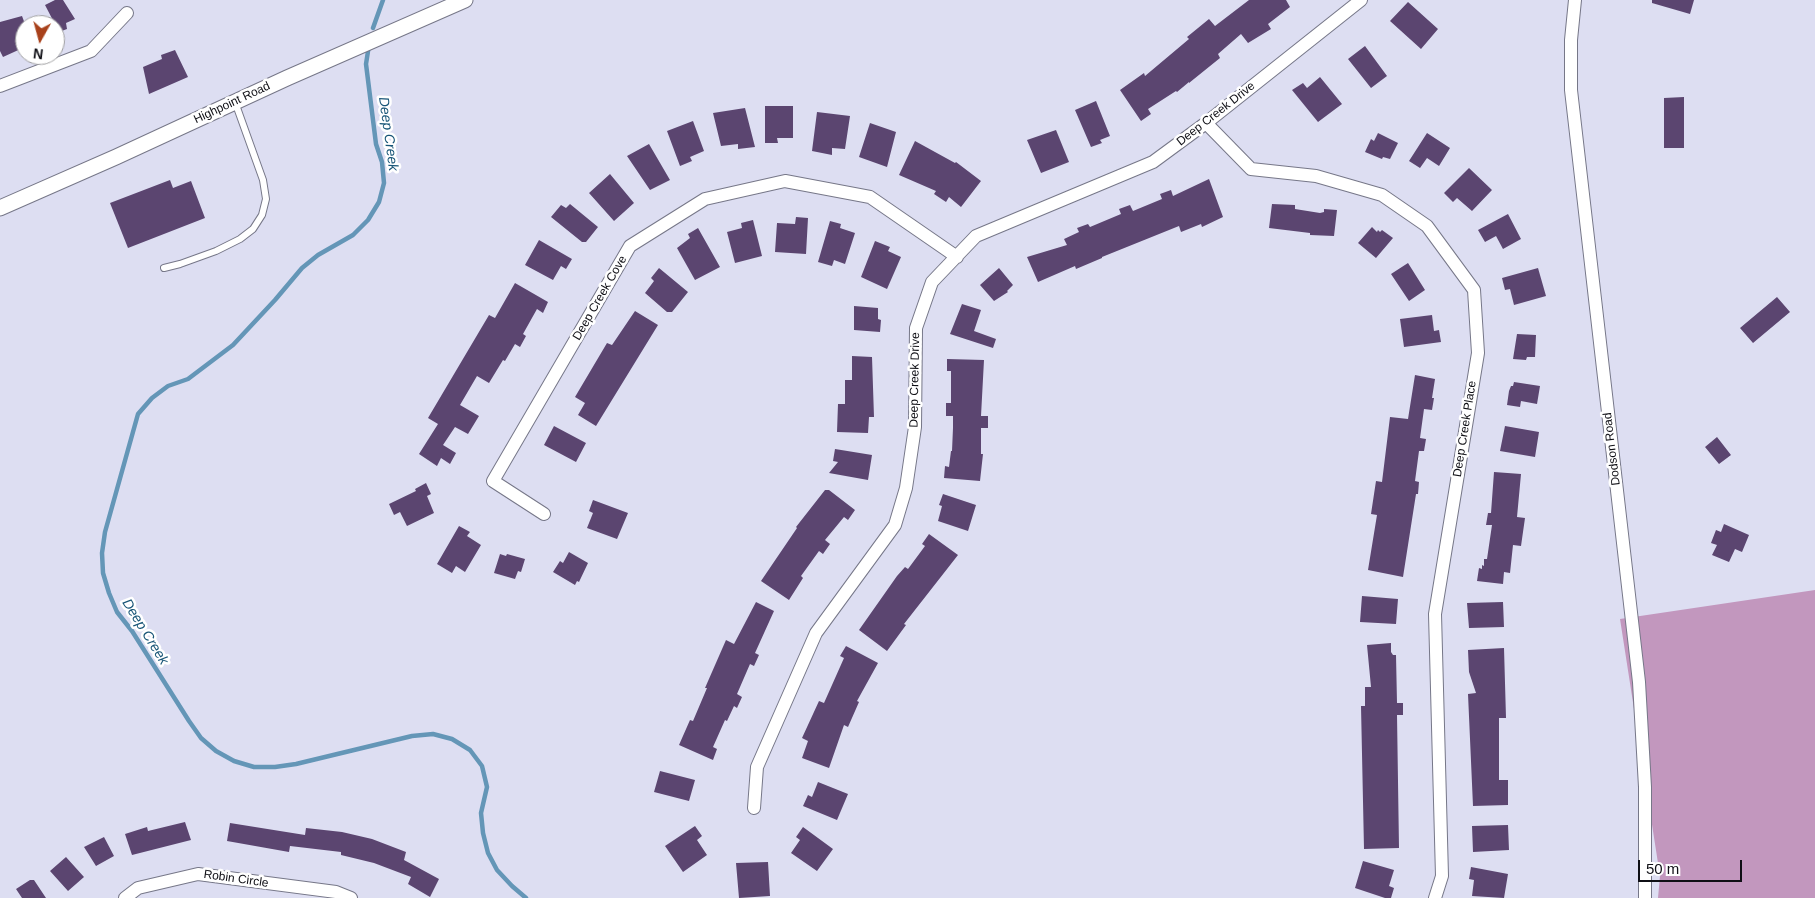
<!DOCTYPE html>
<style>
body{margin:0}
#map{position:relative;width:1815px;height:898px;overflow:hidden;background:#dddef2;font-family:Helvetica,sans-serif}
canvas{display:block}
.north{position:absolute;left:15px;top:15px;width:50px;height:50px;box-sizing:border-box;background:#fff;border:1px solid #9f9fa1;border-radius:50%;rotate:187deg;font-size:14px;font-weight:700;line-height:20px;text-align:center;color:#0f0f15}
.north::after{content:'';display:block;margin:auto;width:18px;height:22px;background:#a8411b;clip-path:polygon(50% 0,100% 100%,50% 72%,0 100%)}
.scale{position:absolute;left:1638px;top:860px;width:104px;height:22px;box-sizing:border-box;border:2px solid #0f0f15;border-top:0;padding-left:6px;font-size:15px;line-height:18px;white-space:nowrap;color:#0f0f15;-webkit-text-stroke:4px #fff;paint-order:stroke}
</style>
<div id="map">
<canvas width="1815" height="898"></canvas>
<div class="north">N</div>
<div class="scale">50 m</div>
</div>
<script>
const context = document.querySelector('canvas').getContext('2d');
context.lineJoin = 'round';
function fill(path, color) {
  context.fillStyle = color;
  context.fill(path, 'evenodd');
}
function toPath(rows) {
  const path = new Path2D();
  for (const r of rows) {
    path.moveTo(r[0], r[1]);
    for (let i = 2; i < r.length; i += 2) path.lineTo(r[i], r[i + 1]);
  }
  return path;
}
function strokePath(path, color, width, dash) {
  context.strokeStyle = color;
  context.lineWidth = width;
  context.lineCap = dash ? 'butt' : 'round';
  context.setLineDash(dash || []);
  context.stroke(path);
}
function drawText(font, color, halo, rows, align = 'center') {
  context.font = font + ' Helvetica,sans-serif';
  context.lineWidth = 5;
  context.setLineDash([]);
  context.textBaseline = 'middle';
  context.strokeStyle = halo;
  context.fillStyle = color;
  for (const [text, x, y, turn = 0] of rows) {
    context.save();
    context.translate(x, y);
    context.rotate((+turn || 0) * Math.PI / 180);
    context.textAlign = isNaN(turn) ? turn : align;
    if (halo) context.strokeText(text, 0, 0);
    context.fillText(text, 0, 0);
    context.restore();
  }
}
fill(toPath([
 [1815,590,1815,898,1658,898,1660,876,1620,619]
]), '#c297be');
strokePath(toPath([
 [373,28,383,0],
 [369,45,366,64,376,144,382,162,384,183,379,202,368,220,353,235,318,255,302,268,275,300,233,345,188,379,168,386,152,398,138,414,105,532,102,553,103,573,109,593,117,612,132,631,189,721,201,738,216,751,234,761,254,767,275,767,296,764,412,736,433,734,452,739,470,750,482,766,487,787,481,813,483,833,488,853,497,870,512,886,526,898]
]), '#6496b7', 4.5);
fill(toPath([
 [55,0,63,0,75,19,66,23,67,29,59,32,45,5],
 [1249,0,1286,0,1290,7,1268,24,1271,29,1248,43,1241,34,1218,54,1220,58,1189,83,1189,82,1177,92,1176,91,1148,109,1151,114,1141,121,1120,90,1144,73,1145,76,1189,39,1187,37,1209,19,1215,26],
 [1652,0,1694,0,1690,14,1652,3],
 [1408,2,1438,29,1421,49,1390,21],
 [22,16,25,24,25,47,3,57,0,51,0,22],
 [1365,46,1387,76,1371,88,1348,59],
 [175,50,188,77,149,94,143,67,162,59,161,55],
 [1320,77,1342,104,1318,122,1292,90,1303,83,1307,88],
 [1684,97,1684,148,1664,148,1664,98],
 [1096,101,1110,136,1100,140,1102,143,1091,147,1075,110],
 [765,106,793,106,793,138,777,138,778,143,765,143],
 [745,108,755,147,738,149,738,144,721,146,713,113],
 [817,112,850,116,845,149,832,148,832,155,812,151],
 [693,121,704,151,690,157,692,161,680,166,667,131],
 [870,123,896,132,887,167,859,157],
 [1056,130,1069,162,1041,173,1027,140],
 [1378,133,1398,143,1390,159,1383,157,1382,159,1365,152,1371,139,1374,141],
 [1427,133,1450,148,1439,166,1427,158,1420,168,1409,161],
 [915,141,955,163,956,162,981,181,961,207,949,197,946,202,934,194,936,191,899,175],
 [649,144,670,180,650,190,627,156],
 [1469,168,1492,190,1472,211,1457,198,1453,202,1444,193],
 [610,174,634,203,614,221,589,193],
 [1209,179,1223,217,1202,227,1201,224,1181,232,1179,226,1102,257,1102,258,1076,269,1075,266,1038,282,1027,257,1067,245,1064,239,1079,232,1077,228,1088,224,1090,227,1121,214,1119,209,1130,205,1133,211,1162,199,1160,194,1171,190,1173,196],
 [170,180,173,188,191,181,205,218,128,248,110,203],
 [570,204,598,227,586,242,582,242,551,217,561,205,566,208],
 [1272,204,1295,205,1295,209,1320,213,1324,212,1324,209,1337,210,1334,236,1310,235,1310,233,1269,228],
 [1508,214,1521,239,1503,249,1496,236,1485,242,1478,230],
 [796,217,808,218,806,254,775,252,777,223,795,224],
 [753,220,762,256,735,263,727,232,742,228,741,223],
 [830,221,841,224,840,228,855,233,845,264,834,260,832,266,818,262],
 [1372,227,1377,232,1378,230,1380,232,1382,230,1393,238,1376,258,1358,243],
 [698,228,720,267,695,280,677,248,690,238,688,234],
 [539,240,572,259,566,269,561,266,553,280,525,265],
 [875,241,890,247,888,251,901,257,887,289,861,277],
 [1408,263,1425,290,1409,301,1391,274],
 [659,268,688,292,672,312,667,312,645,293,654,281,651,278],
 [999,268,1013,285,1007,291,1008,292,994,301,980,285],
 [1538,268,1546,296,1514,305,1510,289,1505,290,1502,278],
 [515,283,548,302,543,313,537,309,523,334,526,336,520,347,515,344,505,361,503,360,489,383,477,376,460,405,479,416,468,434,455,427,443,445,456,453,450,464,441,458,437,466,419,454,438,424,428,418,489,315,495,318],
 [1777,297,1790,312,1753,343,1740,328],
 [962,304,981,310,974,331,996,339,993,348,950,334],
 [854,306,878,308,878,319,881,320,880,332,854,330],
 [635,311,658,325,596,426,578,415,585,403,575,397,607,343,612,345],
 [1432,315,1434,331,1439,330,1441,342,1404,347,1400,319],
 [1517,334,1536,335,1535,357,1527,357,1526,360,1513,359],
 [852,356,872,357,874,417,869,417,868,433,837,432,838,404,845,404,845,380,852,380],
 [947,359,984,360,981,416,988,416,988,428,981,428,981,454,983,454,980,481,944,478,945,466,949,467,951,451,952,451,953,428,953,416,946,416,946,403,951,403,951,371,947,371],
 [1415,375,1435,379,1432,398,1434,398,1432,410,1424,409,1420,438,1426,439,1424,451,1419,451,1415,481,1419,482,1418,494,1416,494,1403,577,1368,570,1377,515,1371,514,1376,481,1382,482,1390,417,1408,419],
 [1514,382,1540,386,1537,404,1521,401,1520,407,1507,405,1509,391,1511,386,1513,386],
 [554,426,586,443,576,462,544,445],
 [1505,426,1539,432,1535,457,1500,451],
 [1717,437,1731,455,1719,464,1705,447],
 [835,449,872,455,868,480,829,473,838,462,833,461],
 [1494,472,1521,474,1517,517,1525,518,1521,546,1513,545,1510,573,1504,572,1503,584,1477,581,1479,568,1482,569,1482,565,1484,566,1484,559,1487,559,1492,525,1486,525,1488,513,1491,513],
 [426,483,431,494,427,496,434,513,407,526,400,512,394,515,389,504,416,491,415,489],
 [825,490,829,490,855,510,848,520,844,517,825,540,830,544,823,554,819,551,801,576,803,578,789,600,761,581,797,528,796,527],
 [943,494,976,505,968,531,938,521,942,506,939,505],
 [593,500,628,513,617,539,587,528,593,513,589,511],
 [1724,524,1749,535,1742,552,1735,549,1729,562,1712,555,1717,545,1711,543,1716,530,1721,532],
 [459,526,470,532,467,536,481,545,465,572,456,566,452,573,437,564],
 [929,534,958,555,904,624,906,625,887,651,859,630,897,576,905,567,908,569,925,546,922,544],
 [569,552,588,563,579,582,577,581,575,585,553,572,560,561,563,563],
 [500,554,506,556,507,554,525,559,521,572,518,571,515,579,494,573],
 [1362,596,1398,599,1396,624,1360,622],
 [756,602,774,611,755,653,759,655,754,666,750,664,737,694,742,697,737,708,734,706,727,721,725,720,713,747,717,749,713,760,679,745,690,720,693,721,707,688,705,688,726,640,734,644],
 [1503,602,1504,627,1469,628,1467,603],
 [1391,643,1391,652,1393,655,1396,655,1397,703,1403,703,1403,715,1397,715,1399,848,1364,849,1361,706,1365,706,1365,687,1371,687,1367,645],
 [846,646,878,663,857,701,859,702,848,727,844,725,829,768,802,758,808,741,802,738,819,701,824,703,844,658,840,656],
 [1504,648,1506,718,1499,718,1499,780,1508,780,1508,805,1473,806,1468,694,1476,693,1469,672,1468,650],
 [660,771,695,780,689,801,654,792],
 [818,782,848,794,837,820,803,806,808,795,812,797],
 [185,822,191,840,132,855,125,834,147,827,148,831],
 [230,823,305,835,306,828,342,832,372,839,406,852,404,860,439,879,430,897,408,884,411,877,374,863,341,855,341,852,290,846,289,852,227,841],
 [1508,825,1509,850,1473,852,1472,826],
 [695,826,702,836,697,840,707,855,683,872,665,846],
 [803,827,833,849,817,871,791,853,800,840,796,837],
 [104,837,114,856,96,866,84,847],
 [66,857,84,877,68,891,50,871],
 [1363,861,1394,870,1389,886,1394,888,1391,898,1385,898,1355,888],
 [768,862,770,896,739,898,736,863],
 [1471,867,1508,874,1504,898,1472,896,1474,880,1469,879],
 [30,880,34,880,46,898,22,898,16,889]
]), '#5b4570');
const service = toPath([
 [164,268,180,264,216,251,240,239,253,229,262,215,266,199,263,180,235,102]
]);
const minor = toPath([
 [1575,0,1571,40,1571,90,1639,682,1645,787,1645,898],
 [0,86,91,51,127,13],
 [1206,123,1251,169,1316,176,1382,195,1427,226,1474,290,1478,353,1435,614,1442,876,1435,898],
 [544,514,493,481,630,246,705,199,785,181,870,197,957,257],
 [754,808,757,767,816,633,895,525,906,488,915,427,916,328,932,282,976,236,1153,162,1206,123,1361,0],
 [125,898,138,888,198,874,336,892,351,898]
]);
const tertiary = toPath([
 [0,208,116,157,287,78,465,0]
]);
strokePath(service, '#767788', 8);
strokePath(minor, '#767788', 14);
strokePath(tertiary, '#767788', 17);
strokePath(service, '#fff', 6);
strokePath(minor, '#fff', 12);
strokePath(tertiary, '#fff', 15);
drawText('12px', '#0f0f15', '#fff', [
 ["Highpoint Road",232,103,-25],
 ["Deep Creek Drive",1216,114,-38],
 ["Deep Creek Cove",600,298,-60],
 ["Deep Creek Drive",915,380,-89],
 ["Deep Creek Place",1465,429,-81],
 ["Dodson Road",1612,449,-97],
 ["Robin Circle",236,879,8]
]);
drawText('italic 14px', '#185577', '#fff', [
 ["Deep Creek",388,134,82],
 ["Deep Creek",145,632,58]
]);
</script>
